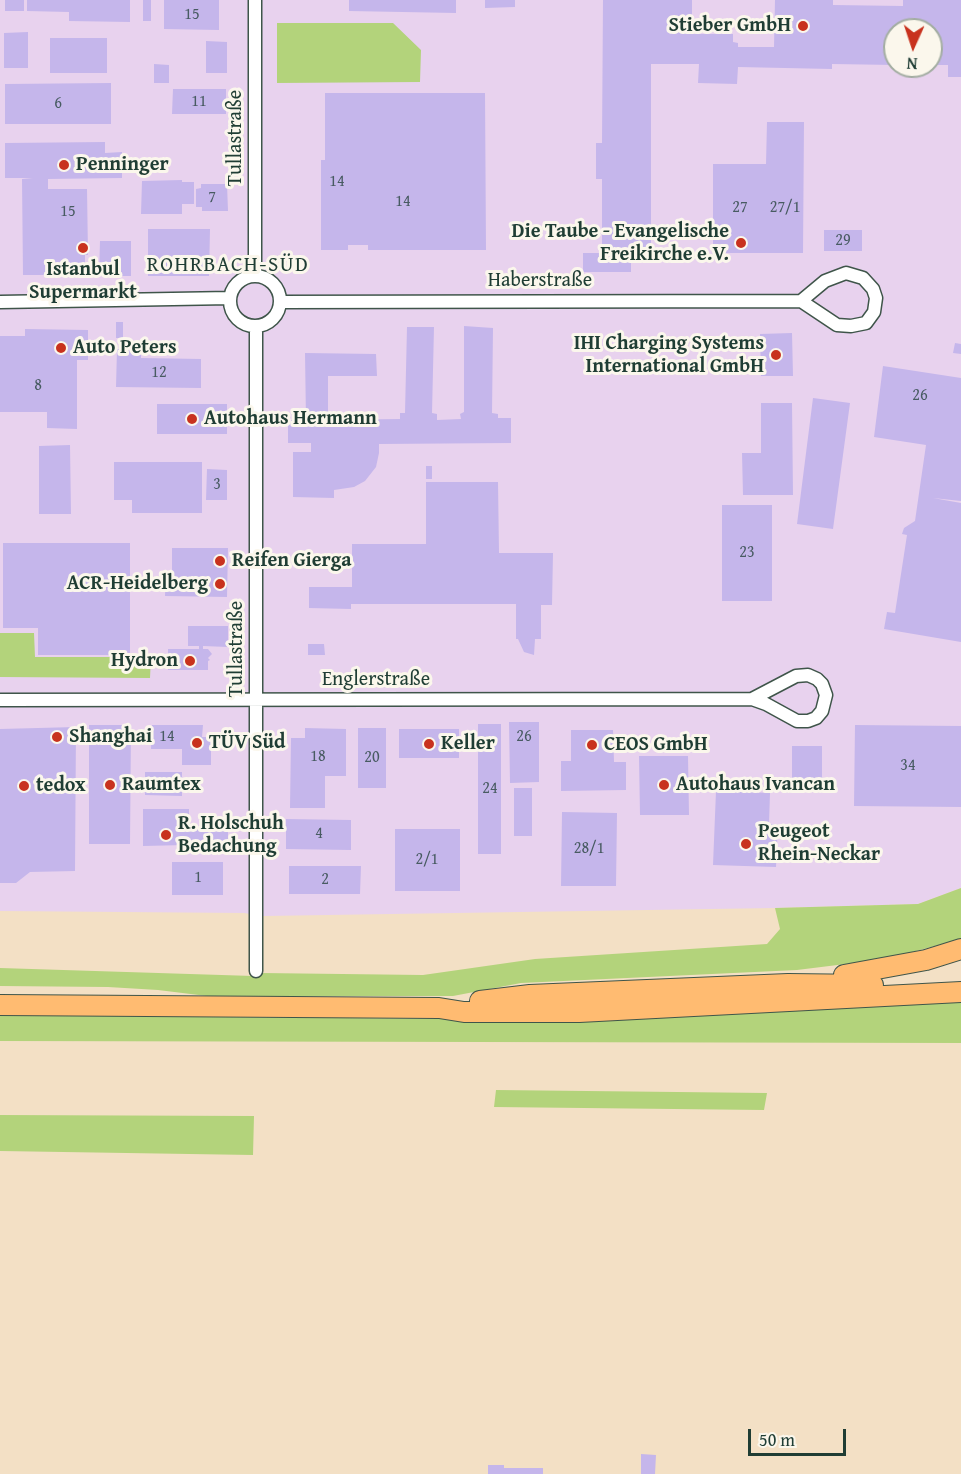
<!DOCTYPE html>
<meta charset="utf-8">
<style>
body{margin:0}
#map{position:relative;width:961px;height:1474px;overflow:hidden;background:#f3e0c5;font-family:"Gentium Book Plus",serif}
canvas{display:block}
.north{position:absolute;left:883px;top:18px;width:60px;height:60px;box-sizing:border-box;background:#fbf7ec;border:2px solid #a3ada2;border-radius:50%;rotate:183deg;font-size:16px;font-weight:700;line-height:24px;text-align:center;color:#1f3d34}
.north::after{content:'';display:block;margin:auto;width:21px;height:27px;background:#c8321e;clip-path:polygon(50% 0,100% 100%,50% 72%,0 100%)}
.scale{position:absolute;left:748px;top:1429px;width:98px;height:27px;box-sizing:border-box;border:3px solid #1f3d34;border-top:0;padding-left:8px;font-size:18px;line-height:21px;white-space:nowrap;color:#1f3d34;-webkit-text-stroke:4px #fbf7ec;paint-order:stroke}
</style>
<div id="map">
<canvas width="961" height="1474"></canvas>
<div class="north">N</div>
<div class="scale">50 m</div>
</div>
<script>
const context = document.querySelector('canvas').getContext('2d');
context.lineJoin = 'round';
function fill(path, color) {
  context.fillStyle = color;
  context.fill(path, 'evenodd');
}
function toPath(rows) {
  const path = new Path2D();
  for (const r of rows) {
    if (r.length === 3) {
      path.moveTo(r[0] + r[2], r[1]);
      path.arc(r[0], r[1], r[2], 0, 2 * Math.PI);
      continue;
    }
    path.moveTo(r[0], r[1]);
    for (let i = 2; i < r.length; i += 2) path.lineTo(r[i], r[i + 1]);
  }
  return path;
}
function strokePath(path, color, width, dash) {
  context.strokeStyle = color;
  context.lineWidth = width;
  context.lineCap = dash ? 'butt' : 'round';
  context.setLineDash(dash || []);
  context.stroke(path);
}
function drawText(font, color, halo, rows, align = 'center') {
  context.font = font + ' "Gentium Book Plus",serif';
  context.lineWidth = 6;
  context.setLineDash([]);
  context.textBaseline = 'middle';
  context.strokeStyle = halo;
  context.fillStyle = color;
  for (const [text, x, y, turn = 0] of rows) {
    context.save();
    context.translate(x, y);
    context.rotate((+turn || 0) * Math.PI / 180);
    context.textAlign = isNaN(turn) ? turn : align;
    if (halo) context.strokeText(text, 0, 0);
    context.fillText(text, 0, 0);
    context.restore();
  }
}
fill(toPath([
 [0,0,961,0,961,888,918,904,775,908,264,916,244,913,0,911],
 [895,30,931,30,931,66,895,66]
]), '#e8d2ee');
fill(toPath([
 [277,23,393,23,421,50,420,82,277,83],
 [0,633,34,633,35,657,151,657,150,678,0,677],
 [961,888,961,939,886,959,797,970,521,983,453,996,207,996,158,990,108,987,0,986,0,968,253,976,261,973,423,975,535,959,767,944,780,929,775,908,918,904],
 [945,1002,961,1002,961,1043,0,1041,0,1015,579,1020],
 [496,1090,767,1093,764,1110,494,1107],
 [0,1115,254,1116,253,1155,0,1151]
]), '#b3d37b');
fill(toPath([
 [5,0,24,0,24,11,5,11],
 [27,0,130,0,130,22,69,21,69,12,27,11],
 [143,0,151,0,151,21,143,21],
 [164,0,219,0,219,30,164,29],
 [349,0,456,0,456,13,349,11],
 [485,0,515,0,515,7,485,8],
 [603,0,692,0,692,34,733,34,733,42,738,43,738,47,774,47,775,0,833,0,833,5,903,6,903,0,961,0,961,77,948,77,948,65,931,65,931,30,895,30,895,65,832,64,832,69,738,67,737,84,698,83,699,64,651,64,651,253,631,253,631,272,583,272,583,253,602,253,602,179,596,179,596,143,602,143],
 [28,32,28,68,4,68,4,33],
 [50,38,107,38,107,73,50,73],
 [206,41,227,42,227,73,206,73],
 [154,64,169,65,169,83,154,83],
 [111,83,111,124,5,124,5,84],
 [173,89,226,89,226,114,172,114],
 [325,93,485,93,486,250,368,250,368,245,348,245,348,250,321,250,321,160,325,160],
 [767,122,804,122,803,253,713,253,713,164,766,164],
 [105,142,105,153,122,152,122,178,48,179,48,189,87,189,88,255,85,255,85,275,67,275,67,272,60,272,60,275,23,275,22,179,33,178,5,178,5,143],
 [182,180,182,182,194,182,194,204,182,204,182,214,141,214,142,181],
 [201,184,227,184,228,211,202,211,202,207,196,207,196,189,201,188],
 [148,229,210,229,209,276,148,276],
 [824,230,862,230,862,251,824,251],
 [100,241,131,241,131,276,99,276],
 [116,322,123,322,123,338,116,338],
 [464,326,493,328,492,413,498,414,498,418,511,418,511,443,379,444,379,453,376,467,365,481,354,487,334,490,334,498,293,497,293,452,311,452,311,443,288,443,288,420,306,420,305,353,376,354,377,376,328,376,328,420,400,419,400,413,405,413,407,327,434,327,432,413,437,414,437,420,461,419,460,414,464,412],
 [25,329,88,330,88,360,77,360,77,429,47,428,47,412,0,412,0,336,25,336],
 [792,333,793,376,761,376,760,334],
 [955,343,961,344,961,354,953,353],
 [117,349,141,349,141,358,201,359,201,388,116,387],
 [883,366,961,378,961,501,933,498,961,503,961,642,884,629,887,612,895,613,907,535,902,534,904,528,915,521,926,445,874,437],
 [813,398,850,403,833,529,797,524],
 [761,403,792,403,793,495,743,495,742,453,761,453],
 [157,404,227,404,227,434,157,434],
 [70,445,71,514,39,514,39,446],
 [114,462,202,462,202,513,132,513,132,500,114,500],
 [426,466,432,466,432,479,426,479],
 [207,469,227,470,227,500,206,500],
 [426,482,498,482,499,553,553,553,552,605,541,605,541,639,535,639,534,655,524,652,518,639,516,639,516,604,351,604,351,609,309,608,309,587,352,587,352,544,426,544],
 [722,505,772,505,772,601,722,601],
 [3,543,130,543,130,655,38,655,38,628,3,628],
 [172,548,228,548,227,597,165,596,166,572,172,572],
 [188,626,228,626,228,647,203,646,203,649,208,649,212,654,208,658,210,660,208,661,208,670,168,670,168,661,166,659,168,658,168,649,199,649,199,646,188,646],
 [308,644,324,644,325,655,308,655],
 [509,722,539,722,539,782,510,783],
 [478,724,501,724,501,854,478,854],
 [89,725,131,725,130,844,89,844],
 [152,725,203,725,202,737,211,737,211,765,182,765,182,749,151,749],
 [855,725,961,726,961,807,854,806],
 [76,727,75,871,30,872,16,883,0,883,0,729],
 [305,728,346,729,346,776,325,776,325,808,290,808,291,738,305,738],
 [358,728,386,728,386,788,358,788],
 [399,729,459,729,459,758,399,758],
 [571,730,613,730,614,762,626,762,626,790,561,791,561,761,571,761],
 [792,746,822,746,822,790,792,790],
 [639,756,688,756,689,815,640,815],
 [145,772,182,772,182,796,145,795],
 [514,788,532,788,532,836,514,836],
 [716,791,770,793,769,824,778,824,776,867,713,865],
 [143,809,189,809,189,827,203,827,203,822,228,823,228,844,143,846],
 [562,812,617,813,616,886,561,886],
 [286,819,351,820,351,850,286,849],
 [395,829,460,829,460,891,395,891],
 [172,862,223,862,223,895,172,895],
 [289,866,361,866,360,894,289,894],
 [641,1454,656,1455,655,1474,641,1474],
 [488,1465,504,1465,504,1468,543,1468,543,1474,488,1474]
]), '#c5b6eb');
const minor = toPath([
 [255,275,255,0],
 [255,301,25],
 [0,302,230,298],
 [280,302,801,301,837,325,851,326,866,323,874,312,876,298,873,289,863,278,846,273,825,281,801,301],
 [256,326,256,971],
 [0,700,752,699,766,704,797,721,808,721,816,718,822,711,826,695,822,684,817,679,808,675,796,676,752,699]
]);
const primary = toPath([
 [844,975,926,960,961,949],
 [480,1001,530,995,788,984,873,985],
 [0,1005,439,1008,464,1012,579,1012,961,992]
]);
strokePath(minor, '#3f554a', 15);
strokePath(primary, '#3f554a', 22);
strokePath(minor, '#fff', 12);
strokePath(primary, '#ffbb71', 20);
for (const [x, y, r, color] of [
 [803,26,6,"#c8321e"],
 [64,165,6,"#c8321e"],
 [741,243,6,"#c8321e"],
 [83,248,6,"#c8321e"],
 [61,348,6,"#c8321e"],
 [776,355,6,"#c8321e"],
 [192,419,6,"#c8321e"],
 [220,561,6,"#c8321e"],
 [220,584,6,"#c8321e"],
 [190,661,6,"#c8321e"],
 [57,737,6,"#c8321e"],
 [197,743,6,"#c8321e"],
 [429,744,6,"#c8321e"],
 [592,745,6,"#c8321e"],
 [110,785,6,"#c8321e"],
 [664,785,6,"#c8321e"],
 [24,786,6,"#c8321e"],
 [166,835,6,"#c8321e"],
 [746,844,6,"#c8321e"]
]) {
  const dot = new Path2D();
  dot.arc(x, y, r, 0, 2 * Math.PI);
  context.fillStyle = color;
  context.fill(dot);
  strokePath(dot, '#fbf7ec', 2);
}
drawText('16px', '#485b62', null, [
 ["15",192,15],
 ["11",199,102],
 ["6",58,104],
 ["14",337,182],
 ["7",212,198],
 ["14",403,202],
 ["27",740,208],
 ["27/1",785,208],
 ["15",68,212],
 ["29",843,241],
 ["12",159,373],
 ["8",38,386],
 ["26",920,396],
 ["3",217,485],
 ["23",747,553],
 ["14",167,737],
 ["26",524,737],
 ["18",318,757],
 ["20",372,758],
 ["34",908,766],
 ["24",490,789],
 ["4",319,834],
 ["28/1",589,849],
 ["2/1",427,860],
 ["1",198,878],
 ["2",325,880]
]);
drawText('bold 20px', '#1f3d34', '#fbf7ec', [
 ["Stieber GmbH",791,26,"right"],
 ["Penninger",76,165],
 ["Die Taube - Evangelische",729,232,"right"],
 ["Freikirche e.V.",729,255,"right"],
 ["Istanbul",83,270,"center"],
 ["Supermarkt",83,293,"center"],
 ["IHI Charging Systems",764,344,"right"],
 ["International GmbH",764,367,"right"],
 ["Auto Peters",73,348],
 ["Autohaus Hermann",204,419],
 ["Reifen Gierga",232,561],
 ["ACR-Heidelberg",208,584,"right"],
 ["Hydron",178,661,"right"],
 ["Shanghai",69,737],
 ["TÜV Süd",209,743],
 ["Keller",441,744],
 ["CEOS GmbH",604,745],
 ["Raumtex",122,785],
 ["Autohaus Ivancan",676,785],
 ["tedox",36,786],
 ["R. Holschuh",178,824],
 ["Bedachung",178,847],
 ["Peugeot",758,832],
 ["Rhein-Neckar",758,855]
], 'left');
drawText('20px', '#1f3d34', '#fbf7ec', [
 ["Tullastraße",236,138,-90],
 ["Haberstraße",540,281],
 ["Tullastraße",237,649,-90],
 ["Englerstraße",376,680]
]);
context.letterSpacing = '1.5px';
drawText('21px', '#1f3d34', '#fbf7ec', [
 ["ROHRBACH-SÜD",228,266]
]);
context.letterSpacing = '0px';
</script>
